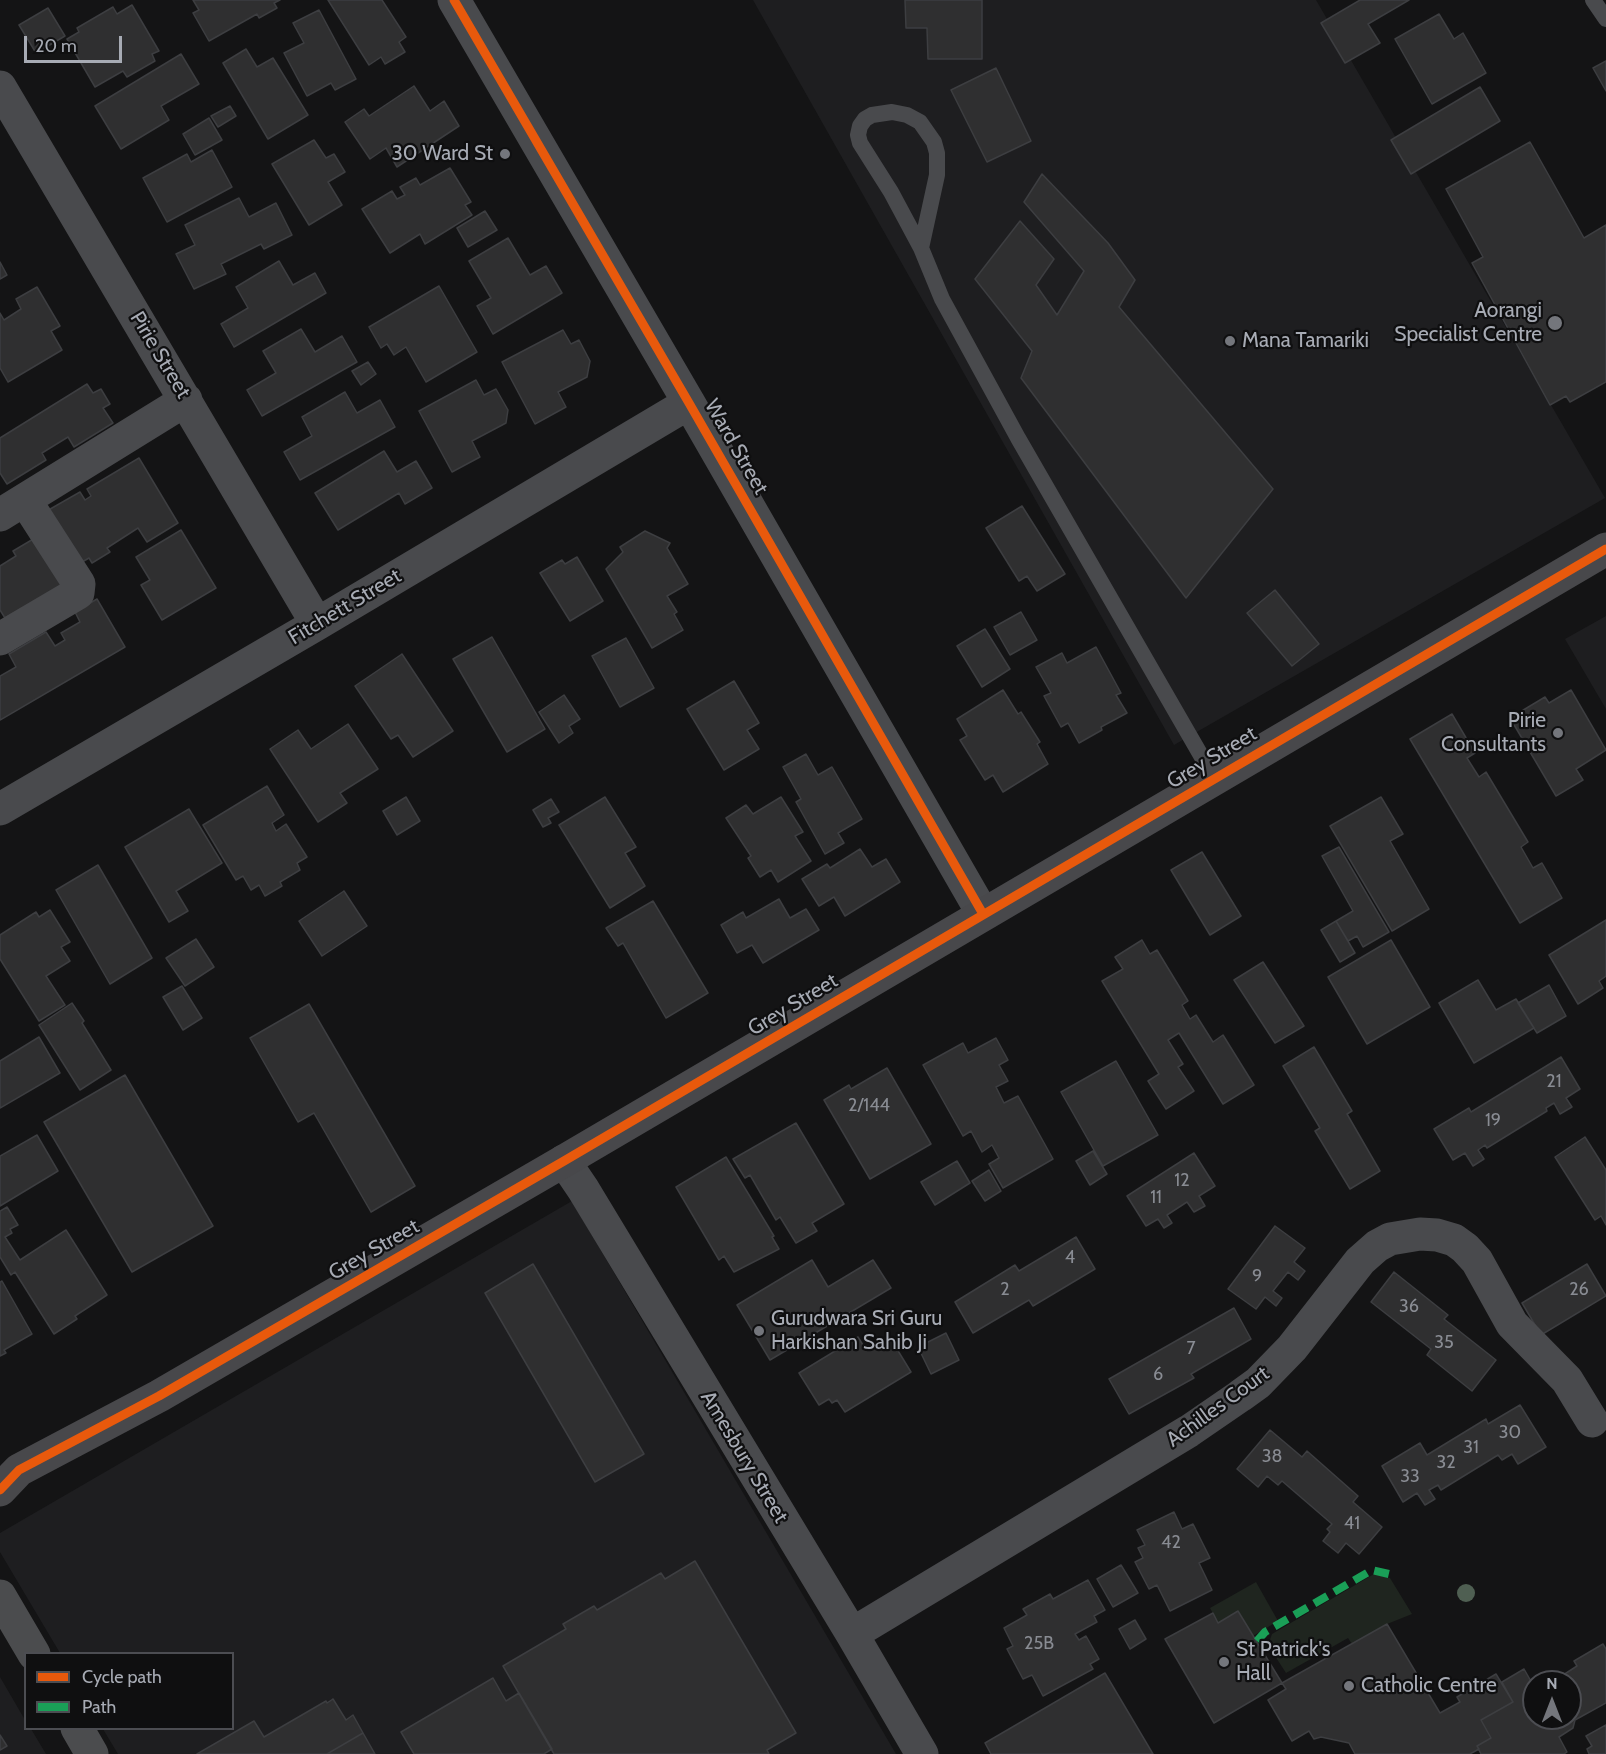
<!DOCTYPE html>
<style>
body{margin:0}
#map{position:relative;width:1606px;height:1754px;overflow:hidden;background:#141415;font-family:Cabin,sans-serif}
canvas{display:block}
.legend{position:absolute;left:24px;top:1652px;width:210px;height:78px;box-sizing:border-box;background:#0f0f10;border:2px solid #4c4d52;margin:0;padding:8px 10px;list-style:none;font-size:18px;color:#a7abb4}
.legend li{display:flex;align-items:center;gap:12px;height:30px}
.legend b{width:30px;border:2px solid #4c4d52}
.north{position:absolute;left:1522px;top:1670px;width:60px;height:60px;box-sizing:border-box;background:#0f0f10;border:2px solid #4c4d52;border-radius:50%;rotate:0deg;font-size:16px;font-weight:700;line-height:24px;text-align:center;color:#a7abb4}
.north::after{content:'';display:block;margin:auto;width:21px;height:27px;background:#74767c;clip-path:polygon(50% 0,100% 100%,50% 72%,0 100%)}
.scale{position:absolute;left:24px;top:36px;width:98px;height:27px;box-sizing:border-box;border:3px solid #a7abb4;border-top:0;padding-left:8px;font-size:18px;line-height:21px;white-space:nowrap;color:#a7abb4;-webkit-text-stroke:4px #0f0f10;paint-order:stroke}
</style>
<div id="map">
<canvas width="1606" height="1754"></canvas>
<ul class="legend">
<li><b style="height:8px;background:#e8590c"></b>Cycle path</li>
<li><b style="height:8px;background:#1a9f57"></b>Path</li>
</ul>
<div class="north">N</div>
<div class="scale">20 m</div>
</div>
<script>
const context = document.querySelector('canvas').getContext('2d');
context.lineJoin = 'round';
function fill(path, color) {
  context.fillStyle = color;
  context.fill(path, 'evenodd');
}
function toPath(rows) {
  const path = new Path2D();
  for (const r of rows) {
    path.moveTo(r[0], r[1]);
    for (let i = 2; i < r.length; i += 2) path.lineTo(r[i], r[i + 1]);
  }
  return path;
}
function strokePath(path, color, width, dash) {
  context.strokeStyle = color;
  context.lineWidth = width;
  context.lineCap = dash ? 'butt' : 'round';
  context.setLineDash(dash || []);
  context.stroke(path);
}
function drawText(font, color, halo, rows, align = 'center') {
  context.font = font + ' Cabin,sans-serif';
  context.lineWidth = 4.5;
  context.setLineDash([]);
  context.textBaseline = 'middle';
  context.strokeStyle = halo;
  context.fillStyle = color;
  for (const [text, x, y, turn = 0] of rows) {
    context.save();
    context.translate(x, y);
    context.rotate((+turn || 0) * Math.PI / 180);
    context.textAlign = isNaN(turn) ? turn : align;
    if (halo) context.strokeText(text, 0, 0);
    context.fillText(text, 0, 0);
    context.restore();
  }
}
fill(toPath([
 [753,0,1316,0,1605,498,1174,745],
 [1606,616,1606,709,1565,639],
 [572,1201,896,1754,118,1754,103,1729,232,1728,232,1654,60,1653,0,1552,0,1533],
 [0,1677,25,1720,26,1728,31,1729,46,1754,0,1754]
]), '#1e1e20');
fill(toPath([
 [1374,1574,1390,1578,1412,1614,1387,1624,1352,1644,1348,1638,1286,1673,1268,1645,1272,1634],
 [1256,1582,1278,1621,1253,1636,1238,1611,1218,1623,1210,1608]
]), '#1f251f');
const building = toPath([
 [193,0,280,0,274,3,277,8,259,18,257,14,209,41,193,13,199,10,193,0],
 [328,0,382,0,406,37,399,42,405,52,385,64,381,57,369,65,328,0],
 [905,0,982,0,982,59,928,59,927,28,906,28,905,0],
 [1360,0,1409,0,1368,24,1380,43,1345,63,1321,23,1360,0],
 [132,5,159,51,152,54,155,61,127,77,123,71,95,87,67,39,79,32,77,28,113,7,117,14,132,5],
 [48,8,65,36,36,53,19,25,48,8],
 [319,10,356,79,335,90,331,83,307,96,284,53,304,43,293,23,319,10],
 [1439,14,1454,39,1463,33,1486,73,1432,104,1395,39,1439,14],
 [246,49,257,67,273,58,308,115,268,139,223,63,246,49],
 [181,54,199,84,161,106,169,120,121,149,95,106,181,54],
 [1606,61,1606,91,1593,68,1606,61],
 [996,68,1031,141,987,162,951,90,996,68],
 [414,86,430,111,444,101,459,126,397,167,386,148,370,159,345,122,364,109,369,116,414,86],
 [1480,87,1500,121,1411,174,1391,140,1480,87],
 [230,106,236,116,218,127,211,116,230,106],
 [209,118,222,140,195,155,183,134,209,118],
 [314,140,326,158,334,154,345,172,328,182,342,205,309,225,272,164,314,140],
 [1530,142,1584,238,1606,225,1606,382,1570,402,1566,396,1550,405,1472,263,1483,257,1446,189,1530,142],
 [212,150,232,187,167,222,143,178,187,154,191,162,212,150],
 [450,168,471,202,465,205,472,215,425,244,420,234,390,253,362,209,392,191,397,199,405,195,400,187,416,178,420,185,450,168],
 [1042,174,1108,243,1135,280,1119,307,1273,489,1186,598,1021,378,1032,351,975,279,1020,221,1054,259,1036,285,1057,315,1084,271,1024,202,1042,174],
 [239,198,249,217,276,203,292,235,264,249,261,244,221,264,226,274,194,289,176,254,195,245,185,225,239,198],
 [485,211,497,230,468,247,457,228,485,211],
 [508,238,530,275,546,266,562,293,493,334,477,306,491,298,469,261,508,238],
 [279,261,293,285,315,273,326,293,234,347,221,324,248,308,236,287,279,261],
 [0,262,7,275,0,279,0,262],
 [439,286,477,352,426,382,406,347,394,355,387,344,381,348,369,327,439,286],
 [37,287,60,326,51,331,62,350,8,382,0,368,0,313,4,320,21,309,16,299,37,287],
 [301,329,315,352,342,336,357,362,262,416,247,390,276,373,263,351,301,329],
 [563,330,571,344,579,340,590,361,587,377,558,392,566,407,535,424,502,362,563,330],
 [368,362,376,374,361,385,352,371,368,362],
 [476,380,484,395,496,389,508,410,506,423,472,441,480,457,452,472,419,411,476,380],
 [87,384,93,393,101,389,110,404,103,408,113,423,74,447,68,437,42,453,46,460,7,484,0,473,0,438,87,384],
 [345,392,357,413,380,400,395,427,300,480,284,452,312,436,302,417,345,392],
 [384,451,397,472,416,461,432,488,405,504,399,493,338,530,315,493,384,451],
 [139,458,178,523,147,542,138,528,107,548,110,552,92,563,89,558,77,565,45,512,80,492,85,500,91,496,87,489,139,458],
 [1022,506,1065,574,1037,591,1027,576,1019,581,986,528,1022,506],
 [181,530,216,588,162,620,141,585,150,580,136,557,181,530],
 [645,531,670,543,667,548,688,584,667,596,677,612,674,614,683,630,652,648,606,569,623,552,620,547,645,531],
 [35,538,63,585,5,618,0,610,0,566,16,556,13,551,35,538],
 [577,557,603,601,570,621,540,573,562,560,565,564,577,557],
 [1275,590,1319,644,1292,666,1247,613,1275,590],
 [97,599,125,647,0,720,0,676,16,667,9,654,46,632,55,646,65,640,61,633,80,622,75,612,97,599],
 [1021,612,1037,640,1010,655,994,627,1021,612],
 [985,629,1010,669,982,687,957,646,985,629],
 [492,637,545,729,507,752,453,659,492,637],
 [626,638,654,688,620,707,592,656,626,638],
 [1096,647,1121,693,1116,695,1127,713,1101,727,1102,730,1079,743,1068,723,1061,727,1044,696,1051,693,1036,667,1062,653,1067,663,1096,647],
 [402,654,453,731,413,757,398,735,391,739,355,686,402,654],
 [734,681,759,723,747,730,759,749,724,770,687,709,734,681],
 [1003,690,1018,714,1021,712,1040,742,1037,744,1048,764,1003,792,993,775,985,780,960,740,967,736,957,719,1003,690],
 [1571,690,1606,750,1576,769,1583,780,1556,796,1510,718,1545,697,1549,703,1571,690],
 [564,695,580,719,569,726,573,733,559,743,539,712,564,695],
 [1452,714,1475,753,1467,758,1479,777,1486,772,1528,842,1521,847,1533,868,1542,863,1562,898,1520,923,1410,739,1452,714],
 [348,724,378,769,340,793,347,803,318,822,270,749,298,730,311,749,348,724],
 [806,754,818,775,832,767,862,819,838,833,844,843,825,854,796,802,801,799,783,767,806,754],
 [267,786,284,815,272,823,276,831,286,824,307,857,297,863,300,870,280,882,282,886,265,896,259,885,251,890,243,876,236,880,203,825,267,786],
 [406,797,420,821,397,835,383,811,406,797],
 [605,797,636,847,625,853,645,886,610,908,559,825,605,797],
 [781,797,803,832,795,836,811,861,778,882,771,870,760,877,748,858,751,856,726,818,746,805,753,814,781,797],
 [1381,797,1403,834,1390,841,1429,909,1392,931,1330,826,1381,797],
 [551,799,559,812,548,818,551,823,543,827,533,810,551,799],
 [189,809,222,863,176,891,188,911,169,922,125,847,189,809],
 [1339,847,1389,932,1363,947,1357,936,1348,941,1336,921,1353,911,1322,856,1339,847],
 [860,849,872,867,886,859,900,882,845,916,834,897,819,906,802,879,827,864,830,868,860,849],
 [1202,852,1241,916,1210,935,1171,870,1202,852],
 [98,865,152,958,110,984,56,890,98,865],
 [344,891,367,926,322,956,299,921,344,891],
 [779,899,790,918,806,909,819,930,763,963,752,945,737,953,721,925,743,912,746,918,779,899],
 [653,901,708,993,666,1018,623,943,618,946,606,928,653,901],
 [50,910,70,942,61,947,70,961,46,976,65,1005,39,1021,0,959,0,935,36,912,39,917,50,910],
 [1606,920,1606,976,1599,981,1603,988,1578,1004,1549,955,1606,920],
 [1336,921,1355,953,1340,962,1321,930,1336,921],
 [196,939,214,967,185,986,166,958,196,939],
 [1142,940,1150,954,1157,950,1188,1001,1182,1005,1190,1019,1196,1015,1213,1042,1223,1035,1254,1085,1223,1104,1179,1033,1168,1040,1183,1064,1178,1067,1194,1091,1166,1109,1148,1081,1159,1074,1102,981,1123,969,1115,957,1142,940],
 [1391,940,1430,1007,1367,1044,1328,977,1391,940],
 [1263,962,1304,1026,1275,1043,1234,980,1263,962],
 [1478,980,1496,1010,1516,999,1534,1028,1474,1063,1439,1003,1478,980],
 [1549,985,1566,1016,1537,1033,1518,1003,1549,985],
 [182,986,202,1018,183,1030,163,997,182,986],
 [72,1003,84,1021,82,1023,111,1070,80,1090,39,1025,72,1003],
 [309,1004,415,1186,371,1212,314,1113,298,1122,250,1038,309,1004],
 [39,1037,60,1073,0,1108,0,1061,39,1037],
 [996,1038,1008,1060,999,1065,1008,1081,996,1087,1004,1103,1018,1096,1053,1159,1003,1188,989,1164,999,1158,992,1145,982,1152,971,1131,963,1136,923,1065,963,1043,968,1053,996,1038],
 [1314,1047,1352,1111,1347,1114,1380,1171,1350,1189,1315,1131,1320,1128,1283,1066,1314,1047],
 [1561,1057,1580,1089,1566,1098,1572,1107,1560,1114,1554,1103,1546,1108,1547,1111,1487,1148,1485,1145,1478,1150,1484,1159,1473,1166,1465,1153,1453,1160,1434,1129,1469,1108,1471,1112,1561,1057],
 [1116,1061,1158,1135,1103,1166,1061,1092,1116,1061],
 [887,1068,931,1144,870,1179,824,1100,849,1085,851,1089,887,1068],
 [125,1075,213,1226,132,1272,44,1122,125,1075],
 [796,1123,844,1204,812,1223,817,1231,796,1243,780,1217,776,1220,750,1175,745,1178,733,1159,796,1123],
 [37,1135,58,1171,0,1206,0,1156,37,1135],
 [1585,1137,1606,1170,1606,1225,1601,1216,1595,1220,1555,1157,1585,1137],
 [1093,1151,1107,1174,1090,1185,1076,1161,1093,1151],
 [1194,1153,1215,1186,1199,1196,1205,1206,1194,1212,1187,1202,1167,1215,1172,1223,1164,1228,1158,1219,1146,1226,1127,1196,1194,1153],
 [726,1157,774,1236,772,1237,779,1249,734,1272,724,1256,719,1260,676,1187,726,1157],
 [957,1161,970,1183,935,1205,921,1182,957,1161],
 [989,1170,1001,1191,985,1201,972,1181,989,1170],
 [7,1207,18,1225,10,1229,12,1233,5,1237,20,1260,66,1230,107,1295,75,1316,77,1319,54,1334,15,1272,11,1275,0,1257,0,1211,7,1207],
 [1275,1226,1305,1248,1294,1262,1305,1271,1298,1280,1288,1272,1273,1291,1282,1298,1276,1306,1265,1297,1256,1309,1228,1289,1275,1226],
 [1076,1237,1095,1269,1033,1306,1029,1300,973,1333,955,1302,1015,1265,1019,1271,1076,1237],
 [812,1260,828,1287,873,1260,891,1288,770,1360,737,1305,812,1260],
 [533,1264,644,1454,595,1482,485,1293,533,1264],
 [1587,1264,1606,1296,1541,1335,1522,1303,1587,1264],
 [1394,1272,1448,1315,1444,1319,1496,1360,1472,1391,1427,1355,1431,1349,1371,1302,1394,1272],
 [2,1281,32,1334,4,1350,6,1353,0,1356,0,1282,2,1281],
 [1234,1308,1251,1339,1191,1374,1194,1378,1129,1414,1109,1379,1234,1308],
 [946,1333,959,1360,931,1374,918,1347,946,1333],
 [889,1336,911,1372,845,1412,837,1400,832,1403,829,1399,819,1405,799,1373,858,1337,866,1350,889,1336],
 [1520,1405,1546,1447,1518,1464,1512,1454,1502,1460,1498,1455,1441,1490,1438,1485,1429,1490,1435,1499,1425,1505,1417,1493,1403,1502,1382,1466,1420,1443,1427,1455,1486,1419,1488,1424,1520,1405],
 [1270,1430,1302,1457,1307,1451,1358,1496,1353,1502,1382,1527,1359,1554,1346,1543,1338,1553,1323,1541,1330,1532,1327,1529,1332,1524,1282,1481,1278,1485,1267,1476,1258,1487,1237,1469,1270,1430],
 [1174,1512,1182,1529,1193,1524,1210,1558,1199,1563,1212,1590,1170,1611,1157,1585,1149,1589,1135,1562,1143,1558,1138,1548,1145,1545,1137,1530,1174,1512],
 [695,1561,796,1733,767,1750,769,1754,554,1754,503,1666,566,1629,563,1624,594,1606,597,1610,661,1573,665,1579,695,1561],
 [1121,1565,1138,1593,1113,1607,1097,1579,1121,1565],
 [1088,1580,1105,1610,1094,1616,1097,1622,1075,1634,1079,1640,1086,1636,1099,1659,1090,1664,1093,1669,1043,1696,1032,1675,1023,1679,1007,1649,1013,1646,1004,1628,1027,1615,1023,1609,1050,1594,1053,1599,1088,1580],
 [1238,1611,1282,1683,1214,1723,1165,1639,1213,1613,1218,1623,1238,1611],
 [1135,1620,1146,1639,1130,1649,1119,1629,1135,1620],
 [1387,1624,1440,1713,1460,1702,1457,1697,1496,1674,1513,1702,1481,1720,1491,1738,1477,1746,1479,1749,1470,1754,1355,1754,1349,1743,1321,1737,1314,1739,1309,1731,1292,1741,1268,1700,1286,1689,1282,1683,1387,1624],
 [1603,1644,1606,1649,1606,1703,1575,1720,1573,1728,1559,1737,1567,1752,1564,1754,1481,1754,1477,1746,1491,1738,1481,1720,1513,1702,1502,1682,1524,1669,1532,1683,1547,1674,1560,1677,1577,1666,1574,1661,1603,1644],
 [1534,1682,1570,1682,1570,1718,1534,1718,1534,1682],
 [1105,1673,1153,1754,991,1754,985,1743,1105,1673],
 [493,1678,506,1701,519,1693,552,1749,544,1754,414,1754,401,1732,493,1678],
 [333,1699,346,1720,353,1715,363,1733,327,1754,197,1754,254,1721,264,1737,326,1701,327,1703,333,1699],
 [1606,1725,1606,1754,1589,1754,1587,1749,1592,1746,1586,1736,1606,1725],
 [363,1733,375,1754,327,1754,363,1733],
 [0,1735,7,1746,0,1750,0,1735]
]);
fill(building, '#2f2f30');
strokePath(building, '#3d3e41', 1.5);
strokePath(toPath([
 [1593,0,1606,19],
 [921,248,937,175,937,153,934,142,920,122,907,115,892,112,872,115,865,119,860,126,858,135,860,143,891,192,921,248,942,299,1018,438,1214,778]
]), '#494a4d', 16);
strokePath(toPath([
 [454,0,689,403,983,914],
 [0,87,317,624],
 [0,515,186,400],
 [0,639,78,593,79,584,25,500],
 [0,809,317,624,689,403],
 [564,1161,583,1189,852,1634,922,1754],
 [852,1634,1189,1431,1240,1396,1258,1383,1292,1348,1360,1261,1377,1246,1390,1239,1420,1234,1437,1235,1454,1240,1465,1248,1477,1261,1512,1324,1567,1380,1592,1421]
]), '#494a4d', 33);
strokePath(toPath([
 [0,1490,19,1470,159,1396,564,1161,1606,549]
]), '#48484b', 33);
strokePath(toPath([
 [0,1596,34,1654],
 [77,1728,92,1754]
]), '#4b4c4e', 33);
strokePath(toPath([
 [1257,1641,1265,1632,1372,1570,1393,1575]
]), '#1a9f57', 8, [15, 8]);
strokePath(toPath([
 [454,0,689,403,983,914],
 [0,1490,19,1470,159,1396,564,1161,1606,549]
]), '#e8590c', 9);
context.fillStyle = '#4f5f52';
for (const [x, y] of [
 [1466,1593]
]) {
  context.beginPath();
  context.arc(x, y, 9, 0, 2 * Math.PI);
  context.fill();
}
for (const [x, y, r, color] of [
 [505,154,6,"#74767c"],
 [1555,323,8,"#74767c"],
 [1230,341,6,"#74767c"],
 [1558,733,6,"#74767c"],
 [759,1331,6,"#74767c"],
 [1224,1662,6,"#74767c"],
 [1349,1686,6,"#74767c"]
]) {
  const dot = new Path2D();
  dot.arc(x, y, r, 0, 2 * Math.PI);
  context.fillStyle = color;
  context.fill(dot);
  strokePath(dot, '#0f0f10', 2);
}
drawText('18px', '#898c93', null, [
 ["21",1554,1082],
 ["2/144",869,1106],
 ["19",1493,1121],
 ["12",1182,1181],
 ["11",1156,1198],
 ["4",1070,1258],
 ["9",1257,1277],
 ["2",1005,1290],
 ["26",1579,1290],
 ["36",1409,1307],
 ["35",1444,1343],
 ["7",1191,1349],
 ["6",1158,1375],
 ["30",1510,1433],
 ["31",1471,1448],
 ["38",1272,1457],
 ["32",1446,1463],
 ["33",1410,1477],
 ["41",1352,1524],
 ["42",1171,1543],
 ["25B",1039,1644]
]);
drawText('21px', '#a7abb4', '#0f0f10', [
 ["30 Ward St",493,154,"right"],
 ["Aorangi",1542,311,"right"],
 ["Specialist Centre",1542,335,"right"],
 ["Mana Tamariki",1242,341],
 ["Pirie",1546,721,"right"],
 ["Consultants",1546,745,"right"],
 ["Gurudwara Sri Guru",771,1319],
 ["Harkishan Sahib Ji",771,1343],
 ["St Patrick's",1236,1650],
 ["Hall",1236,1674],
 ["Catholic Centre",1361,1686]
], 'left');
drawText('21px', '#a7abb4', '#0f0f10', [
 ["Pirie Street",160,355,59],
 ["Ward Street",736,447,60],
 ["Fitchett Street",345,607,-31],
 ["Grey Street",1212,758,-31],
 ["Grey Street",793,1005,-31],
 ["Grey Street",374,1250,-30],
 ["Achilles Court",1218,1407,-36],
 ["Amesbury Street",744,1457,59]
]);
</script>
